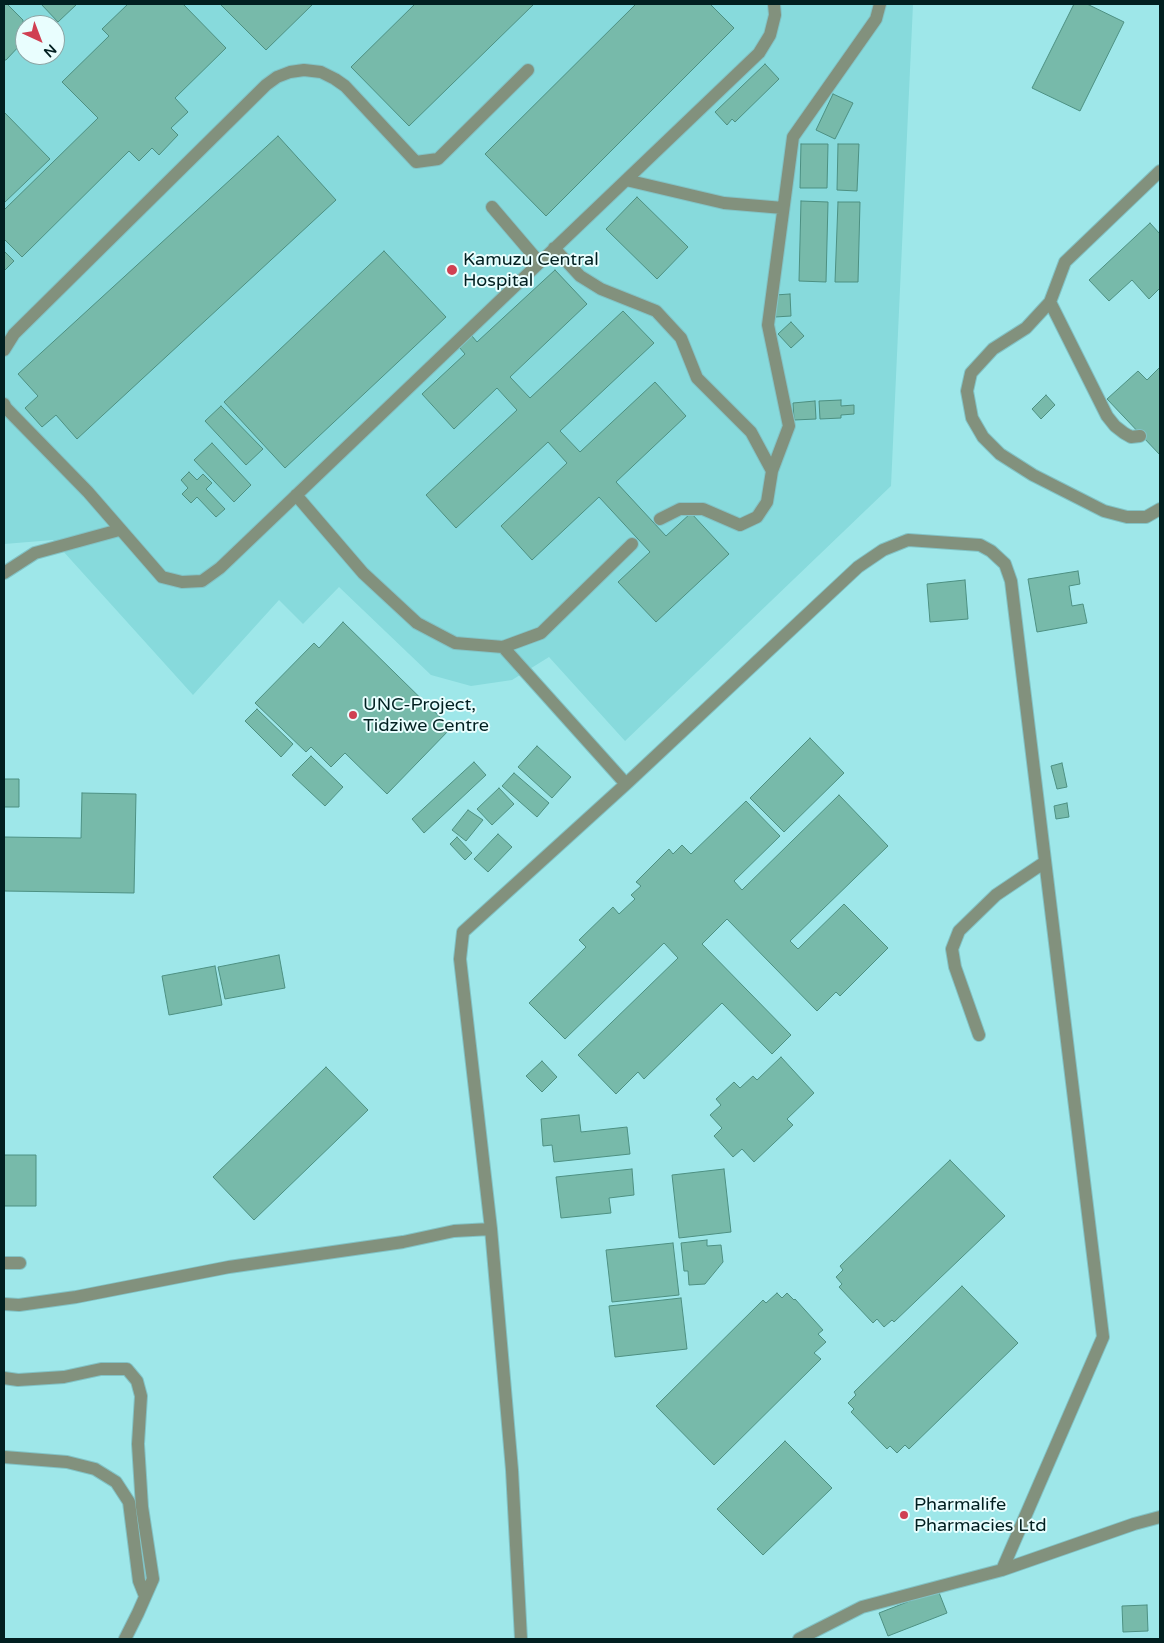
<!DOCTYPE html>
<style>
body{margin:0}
#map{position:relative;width:1164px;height:1643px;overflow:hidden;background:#9ee7e9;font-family:"Varela Round",sans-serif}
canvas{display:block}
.frame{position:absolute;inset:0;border:5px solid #011f20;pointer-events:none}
.north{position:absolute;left:15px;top:15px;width:50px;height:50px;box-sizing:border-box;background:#e9fefe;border:1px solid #8ca5a5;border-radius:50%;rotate:137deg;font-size:14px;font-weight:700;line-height:20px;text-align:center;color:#011f20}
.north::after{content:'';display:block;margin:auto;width:18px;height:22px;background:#d04052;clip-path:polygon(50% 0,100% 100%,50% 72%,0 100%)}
</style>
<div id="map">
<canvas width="1164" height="1643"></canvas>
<div class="frame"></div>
<div class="north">N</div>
</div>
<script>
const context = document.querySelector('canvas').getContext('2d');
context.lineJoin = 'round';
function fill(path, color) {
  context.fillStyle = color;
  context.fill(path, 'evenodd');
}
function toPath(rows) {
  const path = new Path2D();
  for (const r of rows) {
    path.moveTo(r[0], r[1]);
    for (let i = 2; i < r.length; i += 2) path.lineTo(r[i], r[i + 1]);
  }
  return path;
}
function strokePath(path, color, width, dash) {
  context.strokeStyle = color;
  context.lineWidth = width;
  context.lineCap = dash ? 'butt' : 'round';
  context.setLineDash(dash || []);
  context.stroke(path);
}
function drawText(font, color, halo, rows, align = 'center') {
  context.font = font + ' "Varela Round",sans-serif';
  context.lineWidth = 4;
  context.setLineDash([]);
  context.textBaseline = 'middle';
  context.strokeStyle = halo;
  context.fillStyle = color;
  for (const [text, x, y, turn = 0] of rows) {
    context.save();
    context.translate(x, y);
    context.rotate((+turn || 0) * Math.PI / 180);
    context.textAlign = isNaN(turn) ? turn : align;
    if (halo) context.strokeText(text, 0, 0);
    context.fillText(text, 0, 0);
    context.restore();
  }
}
fill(toPath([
 [4,4,913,4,891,486,625,741,549,657,512,680,471,686,431,675,339,587,303,624,279,600,193,695,53,540,4,544],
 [25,25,55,25,55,55,25,55]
]), '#87dadc');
const building = toPath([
 [4,4,7,4,23,20,22,43,6,60,4,60,4,4],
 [41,4,77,4,58,22,41,4],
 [128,4,183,4,226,48,175,98,188,112,171,128,178,135,159,155,152,148,139,161,129,151,22,257,4,239,4,210,98,118,62,82,109,36,102,29,128,4],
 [220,4,313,4,266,50,220,4],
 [415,4,534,4,409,126,351,67,415,4],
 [636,4,710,4,734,28,546,216,485,154,636,4],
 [1074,4,1087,4,1124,22,1080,111,1032,88,1074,4],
 [765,64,779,79,735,122,732,119,727,125,715,112,765,64],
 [833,94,853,103,835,139,816,130,833,94],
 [4,112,50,159,4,203,4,112],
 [278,136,336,200,77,439,56,415,42,427,25,408,38,396,18,374,278,136],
 [801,144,828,144,827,188,800,188,801,144],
 [838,144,859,144,857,191,837,190,838,144],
 [637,197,688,247,657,279,606,229,637,197],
 [801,201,828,202,826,282,799,281,801,201],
 [838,202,860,202,858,282,835,282,838,202],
 [1150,223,1160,234,1160,288,1149,299,1132,280,1109,301,1089,280,1150,223],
 [4,251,14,261,4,271,4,251],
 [384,251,446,317,285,468,224,402,384,251],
 [555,270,587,304,510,377,530,398,623,311,654,343,560,431,580,452,655,382,686,416,616,482,666,536,691,513,729,554,656,622,618,582,650,552,599,497,532,560,501,526,567,463,548,442,456,528,426,495,517,410,497,388,454,429,422,394,465,354,459,347,472,336,477,342,555,270],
 [790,294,791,316,775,317,775,295,790,294],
 [791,322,804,336,791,348,778,334,791,322],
 [1160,367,1160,455,1107,399,1138,371,1147,380,1160,367],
 [1046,395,1055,405,1041,419,1032,409,1046,395],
 [841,400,841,406,854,405,854,414,841,415,841,418,820,419,819,401,841,400],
 [815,401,816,419,794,420,793,403,815,401],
 [221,406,263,449,246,465,205,421,221,406],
 [212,443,251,485,234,502,194,460,212,443],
 [189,472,197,480,203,474,212,483,206,489,225,509,216,517,197,497,191,503,182,494,188,488,181,480,189,472],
 [1078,571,1080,584,1069,586,1072,606,1083,604,1087,623,1037,632,1028,579,1078,571],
 [965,580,968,619,930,622,927,584,965,580],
 [343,622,451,728,387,794,345,753,331,767,311,747,306,752,255,703,314,643,319,648,343,622],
 [257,709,293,744,281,757,245,721,257,709],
 [810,738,844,773,784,832,750,798,810,738],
 [537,746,571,777,552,798,518,767,537,746],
 [311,756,343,787,325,806,292,775,311,756],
 [474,762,486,775,424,833,412,819,474,762],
 [1062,763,1067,787,1057,789,1051,766,1062,763],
 [514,773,549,803,537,817,502,786,514,773],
 [4,779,19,779,19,807,4,807,4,779],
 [499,788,514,804,492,825,477,809,499,788],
 [82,793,136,794,134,893,4,891,4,837,81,838,82,793],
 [839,795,888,846,790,941,798,949,844,904,888,948,840,996,836,992,817,1011,727,919,702,944,791,1035,772,1054,722,1003,644,1079,638,1072,616,1094,578,1055,678,958,664,943,565,1039,529,1003,586,947,579,940,613,907,619,914,635,899,631,895,641,886,636,882,669,849,673,854,682,845,691,854,746,801,780,836,734,881,742,890,839,795],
 [1067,803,1069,817,1056,819,1054,806,1067,803],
 [468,810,483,820,466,841,452,830,468,810],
 [498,834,512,847,488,872,474,859,498,834],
 [457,837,472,853,465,860,450,844,457,837],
 [279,955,285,988,225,999,218,967,279,955],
 [215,966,222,1005,169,1015,162,976,215,966],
 [781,1057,814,1093,787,1119,793,1125,754,1162,742,1149,733,1157,714,1136,722,1128,710,1115,721,1105,716,1099,734,1082,740,1088,753,1076,757,1080,781,1057],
 [542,1061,557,1077,542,1092,526,1076,542,1061],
 [326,1067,368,1110,254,1220,213,1177,326,1067],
 [579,1115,581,1132,627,1127,630,1154,554,1162,552,1145,543,1146,541,1119,579,1115],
 [4,1155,36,1155,36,1206,4,1206,4,1155],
 [950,1160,1005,1216,894,1322,892,1320,884,1327,877,1319,873,1323,839,1287,842,1284,836,1277,843,1270,840,1266,950,1160],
 [632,1169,634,1195,609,1198,611,1213,561,1218,556,1177,632,1169],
 [724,1169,731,1232,679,1238,672,1175,724,1169],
 [707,1240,707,1246,721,1245,723,1262,705,1284,689,1285,688,1271,684,1271,681,1243,707,1240],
 [673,1243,679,1295,612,1302,606,1250,673,1243],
 [962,1286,1018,1343,909,1449,905,1445,897,1453,890,1446,887,1449,851,1412,854,1409,848,1403,856,1395,854,1392,962,1286],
 [777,1293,782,1298,787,1293,794,1300,795,1299,823,1330,818,1334,826,1342,814,1353,821,1359,714,1465,656,1406,763,1300,766,1303,777,1293],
 [681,1298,687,1349,615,1357,609,1306,681,1298],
 [785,1441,832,1488,763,1555,717,1509,785,1441],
 [938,1590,947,1613,888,1636,879,1613,938,1590],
 [1147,1605,1148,1631,1123,1632,1122,1606,1147,1605]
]);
fill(building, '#77baaa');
strokePath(building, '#4d9082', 1);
const minor = toPath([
 [1160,171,1065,262,1050,302,1026,328,993,349,971,373,967,391,972,418,983,437,1000,454,1033,475,1104,511,1127,517,1146,517,1160,509],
 [626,180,724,203,783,208],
 [492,207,539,262],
 [554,248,580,276,601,289,656,311,681,338,697,378,751,432,772,471],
 [1050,302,1107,416,1115,426,1124,433,1131,437,1140,436],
 [4,350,14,334,266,85,277,77,290,72,304,70,321,72,335,79,345,86,416,162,438,159,528,70],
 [4,404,6,408,88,492,162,577,182,582,202,581,220,568,759,53,770,35,775,15,774,4],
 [296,495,363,573,417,623,455,643,503,647,541,633,632,544],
 [660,519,680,509,703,509,740,525,757,517,767,502,772,471,789,426,768,325,793,137,876,19,880,4],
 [4,573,35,553,119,530],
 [503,647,626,784],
 [979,1035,955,967,952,949,959,931,996,895,1045,862],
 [491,1229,460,959,463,932,626,784,858,567,883,550,908,540,980,545,991,551,1005,564,1011,581,1103,1337,1002,1570],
 [4,1263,20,1263],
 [4,1304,19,1305,76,1297,229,1267,403,1242,454,1231,491,1229,512,1470,521,1639],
 [4,1378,18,1380,64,1377,101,1369,127,1369,137,1381,141,1396,138,1444,142,1507,153,1579,138,1613,125,1639],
 [4,1457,67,1462,95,1469,116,1482,129,1502,139,1581,145,1596],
 [799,1639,862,1607,1002,1570,1134,1524,1160,1517]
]);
strokePath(minor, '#82c3c5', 14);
strokePath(minor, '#82917d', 12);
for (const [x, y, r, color] of [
 [452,270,6,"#d04052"],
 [353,715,5,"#d04052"],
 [904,1515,5,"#d04052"]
]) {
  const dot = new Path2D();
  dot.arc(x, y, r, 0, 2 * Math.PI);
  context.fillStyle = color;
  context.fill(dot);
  strokePath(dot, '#e9fefe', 2);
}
drawText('18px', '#011f20', '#e9fefe', [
 ["Kamuzu Central",463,260],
 ["Hospital",463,281],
 ["UNC-Project,",363,705],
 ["Tidziwe Centre",363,726],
 ["Pharmalife",914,1505],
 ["Pharmacies Ltd",914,1526]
], 'left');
</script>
